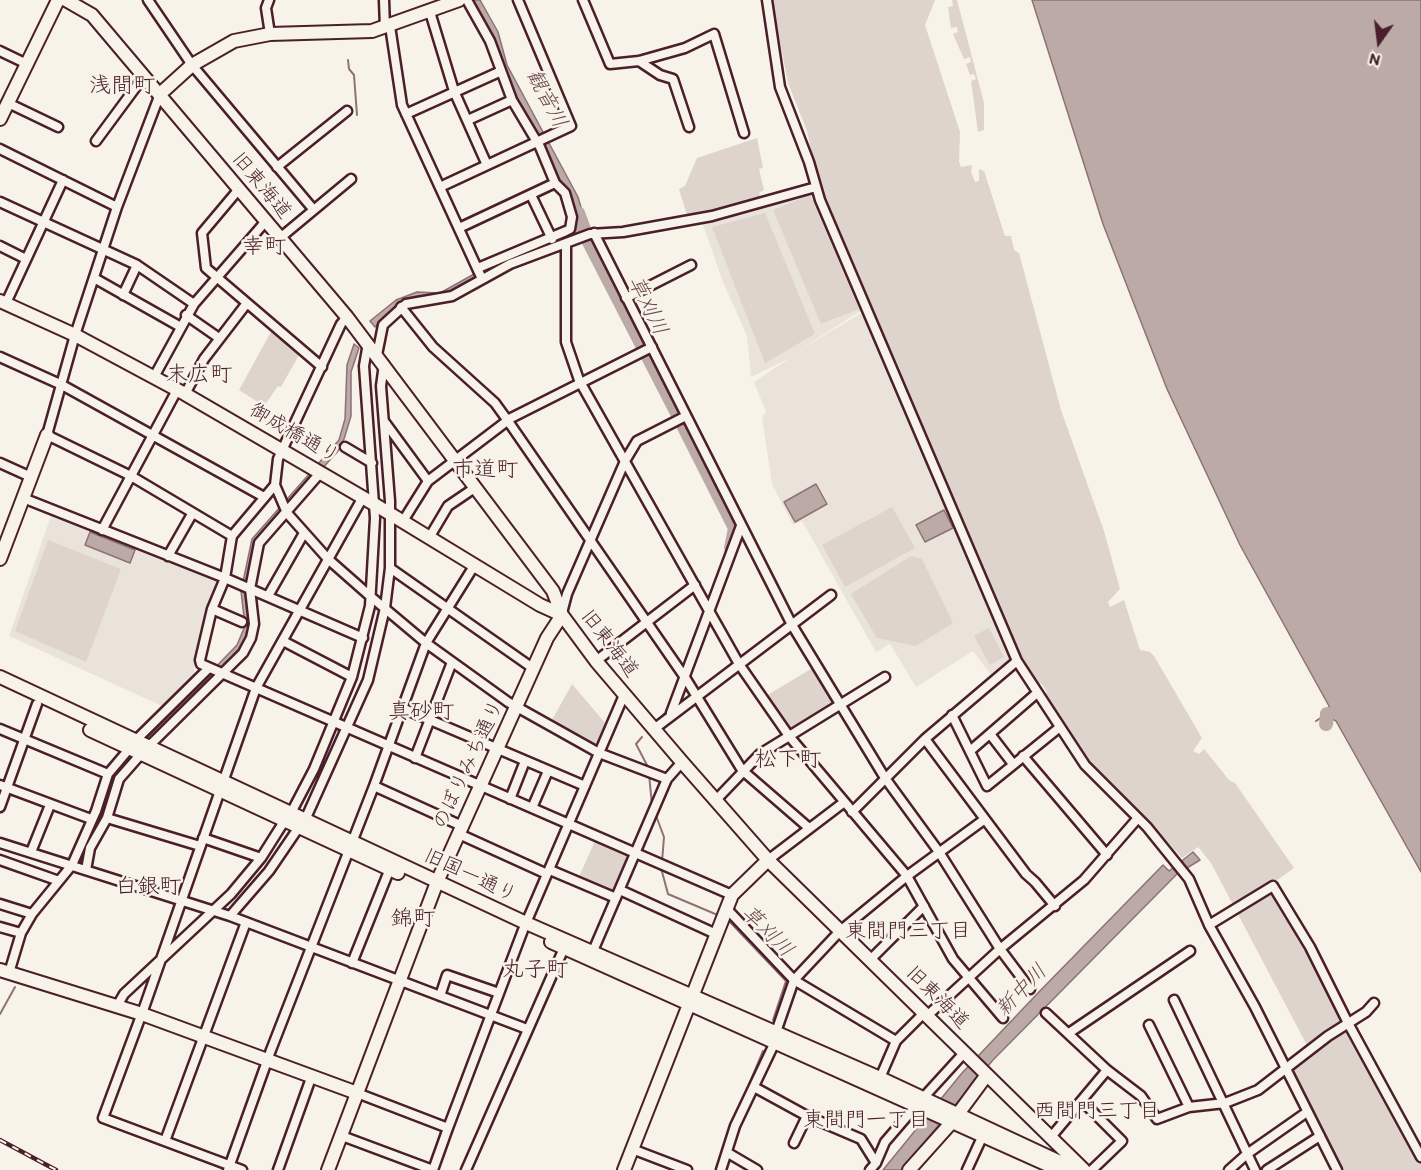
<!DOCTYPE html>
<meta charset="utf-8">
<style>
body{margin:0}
#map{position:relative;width:1421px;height:1170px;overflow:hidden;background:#f7f3e8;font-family:Itim,sans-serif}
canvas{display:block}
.north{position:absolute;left:1349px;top:12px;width:60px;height:60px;-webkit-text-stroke:4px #f7f3e8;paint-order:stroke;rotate:194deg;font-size:16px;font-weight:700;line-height:24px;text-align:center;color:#4a1f2b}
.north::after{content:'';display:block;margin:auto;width:21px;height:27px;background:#4a1f2b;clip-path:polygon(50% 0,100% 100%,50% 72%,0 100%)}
</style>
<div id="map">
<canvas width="1421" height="1170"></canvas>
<div class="north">N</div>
</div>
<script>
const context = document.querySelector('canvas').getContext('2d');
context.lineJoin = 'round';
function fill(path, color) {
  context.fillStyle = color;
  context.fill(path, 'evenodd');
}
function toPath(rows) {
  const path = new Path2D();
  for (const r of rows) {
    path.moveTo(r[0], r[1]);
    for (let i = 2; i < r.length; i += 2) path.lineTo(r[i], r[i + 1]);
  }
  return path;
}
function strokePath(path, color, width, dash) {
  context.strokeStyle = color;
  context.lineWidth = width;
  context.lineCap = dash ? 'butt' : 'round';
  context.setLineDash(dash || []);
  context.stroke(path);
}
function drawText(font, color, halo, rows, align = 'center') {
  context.font = font + ' Itim,"Klee One",sans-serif';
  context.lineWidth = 5;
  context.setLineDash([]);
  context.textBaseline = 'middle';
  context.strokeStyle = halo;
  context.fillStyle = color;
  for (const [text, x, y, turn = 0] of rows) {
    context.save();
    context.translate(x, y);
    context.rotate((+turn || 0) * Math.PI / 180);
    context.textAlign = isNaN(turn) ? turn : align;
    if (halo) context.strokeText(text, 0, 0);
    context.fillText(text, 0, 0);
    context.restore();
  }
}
fill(toPath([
 [809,191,813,195,862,310,793,354,863,312,1009,659,992,676,973,651,916,687,890,644,876,652,802,521,793,525,772,484,762,418,766,412,754,382,790,358,751,377,747,336,723,282,702,222],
 [51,516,218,582,202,632,193,676,162,706,9,636]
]), '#eae3da');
fill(toPath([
 [765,0,935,0,925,25,960,132,959,161,961,167,972,165,971,172,975,182,979,181,979,169,984,171,1005,236,1011,236,1014,250,1019,253,1061,410,1104,531,1120,589,1108,602,1110,607,1124,600,1140,650,1150,652,1154,656,1202,738,1193,751,1199,754,1204,749,1229,780,1235,783,1294,868,1270,885,1304,941,1343,1024,1407,1135,1421,1162,1421,1170,1344,1170,1292,1070,1292,1066,1311,1053,1211,863,1198,847,1182,858,1138,810,1096,772,1043,696,1047,692,1041,683,1037,686,1022,663,818,185,807,131,788,83,775,16],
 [952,0,957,0,984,103,984,130,978,132,971,81,976,79,974,74,970,75,966,64,971,62,970,57,964,59,953,34,958,32,957,27,951,28,948,7,953,6],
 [757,138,763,168,759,169,764,190,759,193,761,198,708,213,687,215,679,189,685,186,697,158],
 [810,195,859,309,821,324,773,210],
 [765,213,815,334,765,363,712,227],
 [272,330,300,353,281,387,278,386,264,406,239,390],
 [892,507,915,548,845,587,822,545],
 [48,540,121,569,86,662,15,631],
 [911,556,922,559,953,623,916,646,877,638,851,594],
 [989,628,1004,657,990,665,974,636],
 [814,667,834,703,790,730,766,696],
 [572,684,606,724,597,742,593,744,552,720],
 [595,841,628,856,629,860,614,893,578,879]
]), '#ded4cc');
const water = toPath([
 [472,0,480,0,498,32,507,65,578,197,587,228,541,252,476,278,445,295,402,302,375,327,370,321,396,300,417,292,440,293,485,268,551,242,574,230,575,211,570,195,550,165,545,150,515,96,502,67,498,46,472,0],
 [1032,0,1421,0,1421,872,1336,721,1328,717,1329,706,1240,545,1167,389,1103,224,1032,0],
 [354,344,359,348,351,372,351,416,344,439,338,451,257,541,252,626,248,640,131,761,89,845,84,865,79,864,112,774,237,645,245,626,241,591,252,539,339,440,345,419,347,365,354,344],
 [816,484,827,504,795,522,784,502,816,484],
 [944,510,953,528,925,542,916,525,944,510],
 [90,532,135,550,130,563,85,545,90,532],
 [1193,852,1200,860,1177,874,993,1060,901,1170,883,1170,962,1073,1036,995,1163,865,1169,871,1193,852]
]);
fill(water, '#bcaaa7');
strokePath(water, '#8e7275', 1.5);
strokePath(toPath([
 [348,60,349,69,354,75,357,115],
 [699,626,705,609],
 [662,716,668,710],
 [1316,721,1327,714],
 [642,737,636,744,649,769],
 [649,774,652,805],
 [655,813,664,837,662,862],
 [661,868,668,894,720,916],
 [728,920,786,981,773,1020],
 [0,1014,15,987],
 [730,1130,763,1051]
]), '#8e7275', 2);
strokePath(toPath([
 [578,213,588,240,677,413],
 [683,425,735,528,731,548],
 [1326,724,1327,714]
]), '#bcaaa7', 14);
const street = toPath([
 [148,0,192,65,313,209],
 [269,0,266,8,270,34],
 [384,0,385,28],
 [467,0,490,41,512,100,540,147,555,183,565,193,572,217,570,229,566,231,478,268],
 [583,0,610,64,639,61,685,48,714,34,744,133],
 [767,0,780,87,809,162,820,200,1017,661,1085,765,1147,827,1189,879,1209,925,1255,1007,1337,1170],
 [430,12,454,91,487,165],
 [390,26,402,105,482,279],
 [0,51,27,64],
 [639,61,660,75,673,79,689,127],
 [160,94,117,207,75,335,47,435,131,476,232,536],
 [8,103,58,127],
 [406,114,499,72],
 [468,120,512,100],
 [96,141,144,76],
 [0,149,117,207],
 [277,167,347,111],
 [440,187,571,126,518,0],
 [239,189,202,233,206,268,322,367],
 [531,195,552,239],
 [0,202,137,265,194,304],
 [459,228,555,183],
 [594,233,792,625,885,778,939,852,1000,949,1030,989],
 [280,238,351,179],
 [566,245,566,342,579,380,739,664,789,736,907,876,953,959,1003,1018],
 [0,246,26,259],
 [94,278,179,326],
 [123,295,137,265],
 [626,298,691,265],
 [6,303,63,180],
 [401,307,433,347,495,403,508,421,686,679,742,770,809,828],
 [186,315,219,338],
 [347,317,341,324,278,459,275,485,287,513,328,559,370,596,426,643,508,702,599,753,667,779],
 [377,355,383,325,406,304,452,296,510,264,590,234,623,232,712,216,816,187],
 [0,357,62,385,264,497],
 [154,377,194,304,266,221],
 [185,394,204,359,247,303],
 [384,421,428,481],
 [345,447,372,463],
 [0,463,31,477],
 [275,485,232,536,225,578,212,609,200,660,201,664,732,895],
 [23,498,225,578,363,638],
 [403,521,428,481,511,418,652,347],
 [102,530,177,390],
 [429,538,448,506,476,487],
 [168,556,192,514],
 [390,568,534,669],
 [268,596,304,533],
 [212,609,242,622],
 [562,613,567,594,625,461,637,441,686,416],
 [283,641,352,677],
 [596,661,695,585],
 [402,708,585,786],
 [671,713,741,526],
 [952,715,987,786,1060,727],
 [0,729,108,774],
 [654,729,831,595],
 [990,734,1013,764],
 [925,739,1026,874,1035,882,1055,906],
 [135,741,208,669],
 [148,747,243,653,251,638,254,624,250,589,259,543,321,472],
 [970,751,1037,693],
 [1023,756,1107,855],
 [415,758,452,662],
 [0,785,91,819],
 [374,786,462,826],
 [510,799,525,761],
 [716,800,760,754,885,677],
 [0,807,37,704],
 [532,808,548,771],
 [852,812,925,739,1017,661],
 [291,813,314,769,352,677,370,606,375,518,364,366,368,343],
 [107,818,200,846],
 [305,820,368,680,385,608,390,568,390,501,381,386,384,364],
 [459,834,547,874],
 [203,838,261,858],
 [0,843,230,916,527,1029],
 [31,852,50,805],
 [0,860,59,881],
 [768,860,843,803],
 [86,870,90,848,107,818,119,779,141,754],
 [550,870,616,898],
 [620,890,716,934],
 [0,904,32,914],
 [726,908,794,980,896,1041],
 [230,916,269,871,299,827],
 [1209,925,1273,886,1310,947,1348,1023,1421,1157],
 [0,927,21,933],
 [593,951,667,779,682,762],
 [870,960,924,906],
 [352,963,391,866],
 [9,973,21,933,32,914,72,865,96,811,108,774,130,748],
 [440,996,447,975,499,993],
 [1174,1000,1255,1170],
 [117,1006,124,994,231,894,261,858,285,820],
 [1046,1013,1107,1070,1141,1096,1157,1119,1189,1107],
 [928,1015,1000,949,1084,880,1138,818],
 [1149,1025,1189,1107,1225,1103,1258,1090,1328,1036,1366,1012,1374,1003],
 [776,1032,794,980,840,931,907,876,985,819],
 [1069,1033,1190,951],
 [880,1078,896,1041,925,1012],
 [754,1087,807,1116,861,1139,876,1163],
 [357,1093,448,1128,523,930,624,695],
 [923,1098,964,1053],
 [1083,1102,1122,1141,1092,1170],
 [342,1136,433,1170],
 [1051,1137,1107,1070],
 [165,1141,246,922],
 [794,1143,807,1116],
 [632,1149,687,1170],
 [728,1153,757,1170],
 [228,1170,271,1050,374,786,426,643,474,566],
 [242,1170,103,1118,145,1005,256,688,363,497],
 [278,1170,311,1078],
 [433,1170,448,1128],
 [466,1170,564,948],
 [721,1170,735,1126,775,1042],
 [870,1170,876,1163,885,1142,916,1106],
 [967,1170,984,1133],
 [1229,1170,1247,1154,1307,1112],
 [1267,1170,1320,1136]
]);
const secondary = toPath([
 [66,0,92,15,347,317,553,591,562,615,596,661,682,762,768,860,1084,1170],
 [160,94,192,65,234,41,270,34,372,31,459,0],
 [0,119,58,0],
 [0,301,75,335,185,394,374,504,540,605,562,615,547,638,437,882,328,1170],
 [0,559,47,435],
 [0,677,526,923,880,1078,1077,1170],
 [90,730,398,873],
 [551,942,1059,1170],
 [0,970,142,1014,357,1093],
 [624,1170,732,895,768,860],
 [909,1170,952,1122,986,1076]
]);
strokePath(street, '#4a1f2b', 13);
strokePath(secondary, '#4a1f2b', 16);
strokePath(street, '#f7f3e8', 8);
strokePath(secondary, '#f7f3e8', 12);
const rail = toPath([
 [0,1140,56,1170]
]);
strokePath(rail, '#4a1f2b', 4.5);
strokePath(rail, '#f7f3e8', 2, [7]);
drawText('20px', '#4a1f2b', '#f7f3e8', [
 ["旧東海道",261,186,50],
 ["御成橋通り",294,434,30],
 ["旧東海道",609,644,52],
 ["のぼりみち通り",469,765,-65],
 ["旧国一通り",470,876,25],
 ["旧東海道",937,998,45]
]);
drawText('italic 21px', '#6c4950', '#f7f3e8', [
 ["観音川",546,99,62],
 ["草刈川",647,306,64],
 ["草刈川",767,932,45],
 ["新中川",1022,991,-46]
]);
drawText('21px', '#4a1f2b', '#f7f3e8', [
 ["東間門三丁目",908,932],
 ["西間門三丁目",1097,1112],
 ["東間門一丁目",866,1121]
]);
drawText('22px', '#4a1f2b', '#f7f3e8', [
 ["浅間町",122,86],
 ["幸町",264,247],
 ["末広町",199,375],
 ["市道町",485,470],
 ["真砂町",421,712],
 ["松下町",788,760],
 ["白銀町",148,887],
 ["錦町",413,919],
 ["丸子町",535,970]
]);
</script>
